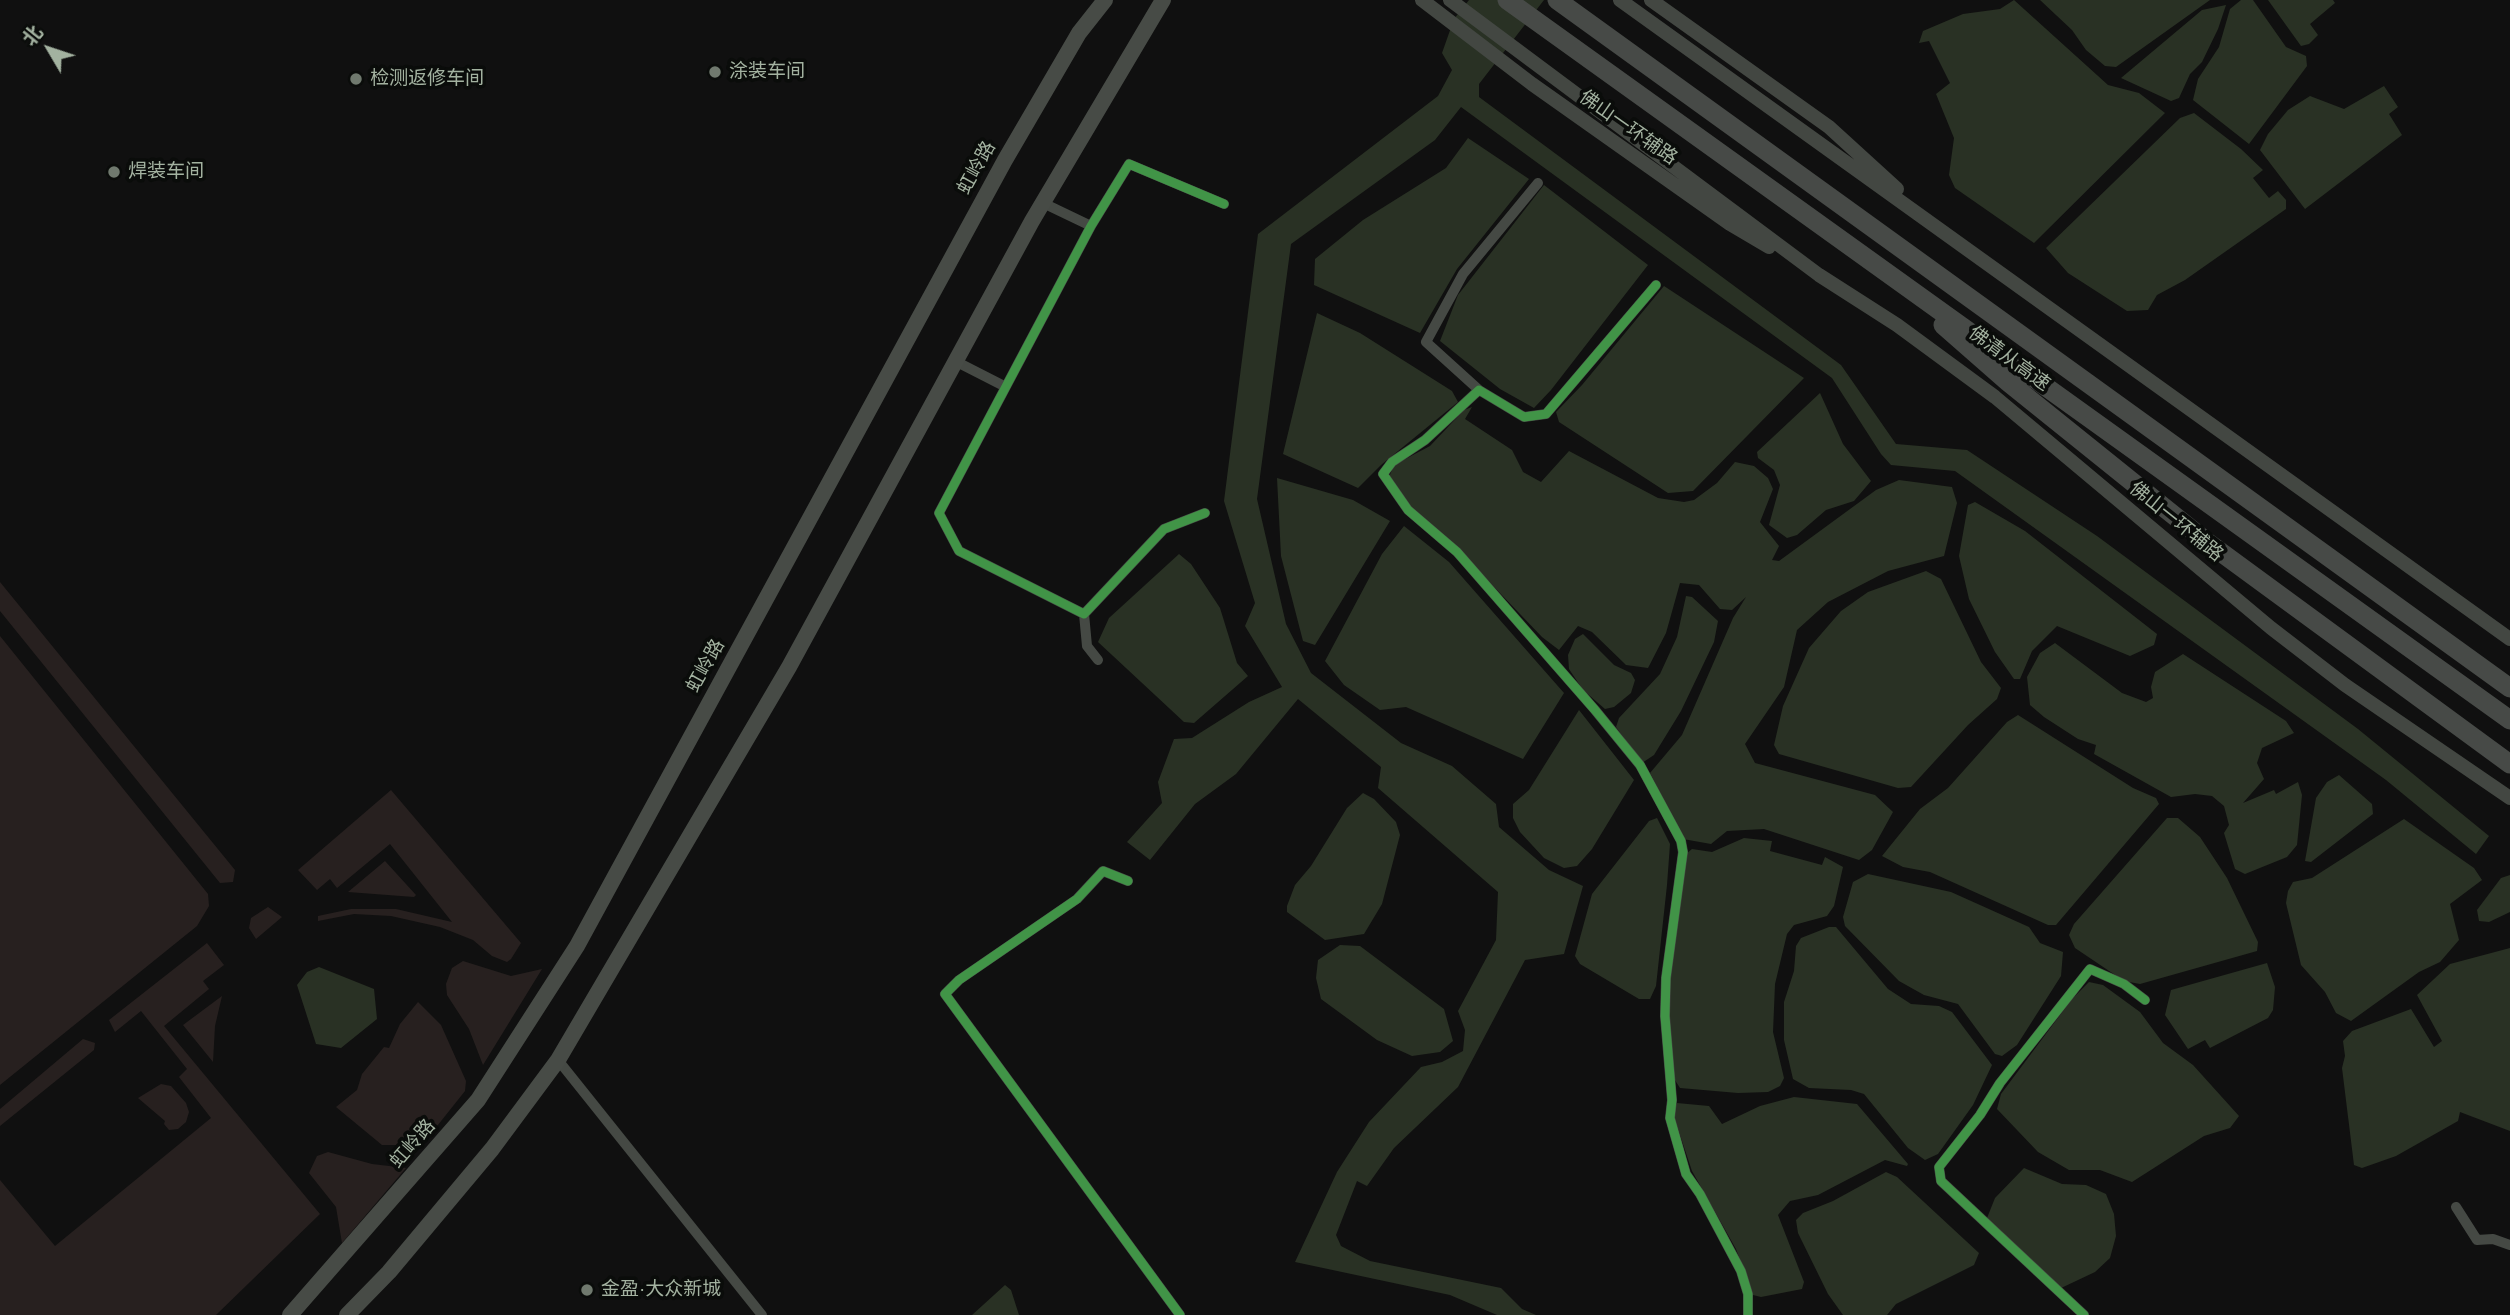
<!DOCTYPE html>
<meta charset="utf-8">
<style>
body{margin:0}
#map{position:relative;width:2510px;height:1315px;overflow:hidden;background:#101010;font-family:Helvetica,"Noto Sans SC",sans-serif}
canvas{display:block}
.north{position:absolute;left:14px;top:14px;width:70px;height:70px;-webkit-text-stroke:5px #0a0c0a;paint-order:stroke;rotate:309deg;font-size:19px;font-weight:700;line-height:28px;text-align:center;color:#a3b2a0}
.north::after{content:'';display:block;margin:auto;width:24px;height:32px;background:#a3b2a0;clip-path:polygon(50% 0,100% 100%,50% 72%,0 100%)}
</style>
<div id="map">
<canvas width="2510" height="1315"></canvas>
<div class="north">北</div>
</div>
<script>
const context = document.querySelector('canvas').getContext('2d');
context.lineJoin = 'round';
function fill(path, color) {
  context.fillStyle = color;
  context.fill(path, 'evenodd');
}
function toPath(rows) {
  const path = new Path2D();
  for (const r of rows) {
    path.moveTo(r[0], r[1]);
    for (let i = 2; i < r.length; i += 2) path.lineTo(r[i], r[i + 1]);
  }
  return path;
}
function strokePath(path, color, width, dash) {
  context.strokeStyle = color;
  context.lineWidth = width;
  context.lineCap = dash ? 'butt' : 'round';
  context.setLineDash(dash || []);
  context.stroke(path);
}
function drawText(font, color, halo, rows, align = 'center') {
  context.font = font + ' Helvetica,"Noto Sans SC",sans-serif';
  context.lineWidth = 7;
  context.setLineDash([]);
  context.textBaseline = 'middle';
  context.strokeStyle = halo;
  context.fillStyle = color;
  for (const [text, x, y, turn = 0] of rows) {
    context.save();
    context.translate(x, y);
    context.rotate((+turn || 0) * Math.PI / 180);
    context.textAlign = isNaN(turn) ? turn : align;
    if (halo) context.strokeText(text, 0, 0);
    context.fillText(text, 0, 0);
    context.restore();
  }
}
fill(toPath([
 [0,582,235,870,233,882,220,883,0,611],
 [0,636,208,894,209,906,197,926,0,1085],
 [391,790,521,943,511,959,507,962,492,956,473,940,440,927,391,916,354,914,318,921,318,916,351,909,396,909,452,922,390,844,337,888,330,879,317,890,298,870],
 [385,861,416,895,414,897,348,892],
 [268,907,282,917,256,939,249,928,251,918],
 [207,943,224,965,203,981,209,989,164,1026,320,1214,216,1315,0,1315,0,1180,55,1246,211,1118,179,1077,187,1069,141,1011,115,1032,109,1020],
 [463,961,511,976,542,969,483,1065,469,1029,447,995,446,984,452,968],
 [222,996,215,1026,213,1062,183,1025],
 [418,1002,441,1025,466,1081,465,1091,422,1145,382,1145,336,1107,357,1090,362,1074,384,1047,389,1048,400,1024],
 [83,1039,95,1043,94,1050,0,1126,0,1109],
 [161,1084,171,1086,186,1103,189,1112,186,1122,178,1129,169,1130,164,1124,165,1121,138,1098],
 [328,1152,372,1164,406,1168,342,1243,336,1207,309,1173,317,1156]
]), '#27201f');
fill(toPath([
 [1469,0,1544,0,1479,84,1479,97,1841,365,1896,444,1967,450,2097,536,2358,729,2489,836,2476,854,2386,780,1955,471,1891,465,1881,454,1832,378,1461,107,1435,140,1291,244,1257,499,1286,624,1311,673,1401,743,1452,766,1496,804,1499,827,1549,870,1583,886,1564,954,1525,960,1458,1087,1394,1148,1367,1186,1357,1181,1336,1235,1341,1246,1370,1261,1501,1288,1522,1309,1536,1315,1497,1315,1450,1295,1295,1262,1337,1172,1369,1122,1421,1067,1442,1062,1463,1051,1465,1030,1458,1011,1496,940,1498,892,1378,788,1381,767,1298,699,1236,774,1195,804,1150,860,1127,842,1162,803,1158,782,1174,739,1192,738,1249,702,1282,687,1245,626,1255,603,1224,501,1258,234,1438,96,1452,70,1442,53,1454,19],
 [2014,0,2108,85,2139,93,2165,113,2034,243,1955,188,1949,175,1954,138,1936,94,1950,83,1929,41,1919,43,1923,31,1963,14,2000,9],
 [2040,0,2210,0,2116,67,2105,66,2086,50,2072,30],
 [2241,0,2253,0,2286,47,2306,56,2307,66,2249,144,2193,100,2198,79,2219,47,2230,9],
 [2268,0,2333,0,2335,3,2310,24,2318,35,2309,44,2301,46],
 [2226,5,2218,29,2202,62,2190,74,2179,98,2171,101,2121,78,2202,10],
 [2384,86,2398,107,2389,114,2402,135,2305,209,2260,150,2268,134,2288,110,2310,96,2344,109],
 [2194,113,2241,149,2263,170,2253,178,2269,198,2278,191,2286,200,2286,209,2185,280,2157,295,2148,310,2127,311,2068,273,2046,248,2180,118],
 [1468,138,1529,179,1457,269,1420,333,1314,285,1315,259,1363,220,1446,168],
 [1544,185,1648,265,1551,390,1534,408,1500,389,1440,341,1458,295],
 [1664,286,1804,378,1693,491,1668,493,1559,422,1556,412,1582,385],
 [1317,313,1360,333,1452,391,1458,402,1381,465,1358,488,1283,454],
 [1820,393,1843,444,1871,481,1854,501,1826,510,1797,535,1787,538,1769,525,1780,485,1774,470,1758,458,1757,452],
 [1472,407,1465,419,1512,450,1523,472,1541,482,1569,451,1658,498,1684,502,1694,500,1717,483,1735,462,1754,466,1768,478,1773,489,1760,522,1779,546,1772,560,1779,561,1876,490,1899,480,1952,487,1957,503,1944,556,1888,571,1828,602,1797,630,1784,687,1745,744,1755,763,1875,795,1893,812,1872,850,1859,860,1764,829,1727,831,1711,844,1683,839,1650,773,1682,735,1733,618,1746,597,1732,610,1720,609,1699,585,1680,583,1666,633,1648,668,1626,665,1592,632,1578,626,1559,650,1542,637,1454,545,1404,502,1389,477,1394,465,1430,446,1464,410],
 [1277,478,1353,500,1390,521,1315,645,1303,641,1281,556],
 [1975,502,2025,531,2157,634,2154,645,2130,656,2057,626,2032,651,2020,679,2014,679,1995,652,1969,599,1959,556,1968,505],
 [1404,526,1449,562,1564,693,1523,759,1406,707,1380,710,1344,685,1325,661,1382,554],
 [1179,554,1191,564,1220,608,1237,663,1248,676,1194,723,1184,722,1098,642,1109,618],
 [1926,571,1941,579,1981,662,2001,688,1997,699,1968,725,1911,787,1898,788,1779,754,1774,745,1783,706,1809,648,1841,611,1868,592],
 [1686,596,1692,597,1718,621,1714,642,1681,711,1654,755,1642,763,1616,727,1619,718,1660,674,1677,637],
 [1583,634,1614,665,1631,673,1635,680,1631,693,1614,707,1605,709,1583,690,1569,669,1568,655,1575,639],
 [2055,643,2122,693,2146,702,2153,698,2151,687,2155,672,2183,654,2286,721,2294,733,2262,748,2257,763,2264,779,2243,803,2274,790,2276,794,2298,782,2302,795,2297,845,2287,857,2245,874,2235,869,2224,833,2229,825,2224,806,2212,796,2195,794,2171,797,2094,754,2096,745,2078,739,2044,717,2030,705,2027,677,2040,653],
 [1579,710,1634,780,1592,849,1577,866,1564,868,1544,858,1520,832,1513,818,1513,804,1529,790],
 [2018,715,2133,788,2156,798,2159,804,2056,925,2048,925,1930,872,1903,867,1882,856,1920,809,1948,788,2007,722],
 [2339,775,2372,804,2373,814,2311,862,2305,861,2316,798,2327,782],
 [1363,793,1374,799,1396,822,1400,835,1382,904,1364,934,1325,940,1287,912,1287,906,1295,885,1311,866,1347,808],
 [1657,818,1670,844,1667,885,1656,986,1650,999,1639,999,1580,964,1575,956,1592,894,1649,821],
 [2167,818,2178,818,2200,837,2227,878,2258,942,2257,951,2140,984,2124,981,2075,948,2069,935,2074,924],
 [2404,819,2474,868,2482,880,2450,904,2459,940,2440,962,2419,972,2351,1021,2336,1013,2325,992,2301,965,2286,903,2288,891,2293,882,2312,878],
 [1744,838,1772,841,1770,851,1822,865,1825,857,1843,867,1834,906,1827,916,1794,925,1787,934,1775,984,1773,1032,1784,1078,1780,1086,1768,1092,1738,1093,1680,1088,1671,1074,1668,1020,1670,974,1686,854,1692,849,1712,852],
 [1868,874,1951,892,2029,927,2040,943,2063,952,2061,976,2017,1045,2002,1056,1995,1054,1958,1004,1924,995,1899,981,1845,926,1843,917,1853,882],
 [2510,875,2510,912,2489,922,2479,921,2477,910,2501,878],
 [1829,927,1836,927,1888,989,1911,1004,1939,1006,1952,1012,1992,1065,1973,1105,1938,1154,1925,1160,1908,1148,1864,1094,1851,1090,1809,1088,1793,1079,1784,1040,1784,1002,1794,971,1796,946,1801,938],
 [1340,945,1360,946,1444,1009,1453,1041,1440,1052,1412,1056,1377,1040,1321,999,1316,978,1318,960],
 [2510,948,2510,1131,2460,1112,2458,1121,2396,1156,2362,1168,2354,1165,2342,1068,2345,1056,2343,1041,2352,1031,2411,1009,2434,1047,2442,1041,2417,995,2450,964],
 [2267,963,2275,987,2273,1010,2268,1018,2210,1048,2205,1040,2188,1049,2165,1015,2171,990],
 [319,967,374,989,377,1019,341,1048,316,1044,297,985,307,972],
 [2089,982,2103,985,2140,1012,2163,1043,2193,1065,2239,1116,2230,1128,2204,1136,2132,1182,2100,1170,2069,1170,2038,1152,1997,1109,2001,1094,2072,999],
 [1794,1097,1857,1104,1908,1164,1907,1166,1885,1160,1818,1195,1790,1201,1778,1215,1804,1282,1802,1289,1761,1297,1753,1295,1736,1249,1692,1171,1674,1117,1674,1107,1677,1103,1709,1106,1722,1124,1760,1106],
 [2024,1168,2062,1184,2086,1185,2106,1194,2114,1214,2116,1236,2110,1258,2095,1272,2059,1289,1987,1218,1995,1198],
 [1886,1172,1897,1177,1979,1253,1974,1265,1896,1304,1887,1315,1843,1315,1828,1294,1798,1233,1796,1220,1803,1213,1833,1201],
 [1005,1285,1011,1290,1019,1315,972,1315]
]), '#293124');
strokePath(toPath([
 [1043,203,1091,226],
 [1656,285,1546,414,1524,417,1479,390,1425,440,1392,462,1383,474,1408,510,1457,552,1595,710,1640,765,1681,841,1683,852,1666,978,1665,1016,1672,1100,1670,1118,1686,1174,1700,1194,1741,1271,1748,1294,1748,1315],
 [955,361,1004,386],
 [1479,390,1426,342,1463,274,1538,183],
 [1205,513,1164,529,1084,614,959,551,939,513,1091,226,1129,164,1224,204],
 [1084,614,1087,646,1098,660],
 [1128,881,1103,871,1077,899,959,980,945,994,1180,1315],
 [558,1060,762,1315],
 [2456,1207,2477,1240,2493,1239,2510,1245],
 [2084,1315,1941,1181,1939,1167,1980,1115,2000,1083,2090,969,2124,984,2145,1000]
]), '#454944', 10);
strokePath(toPath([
 [1422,0,1532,84,1730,224,1769,247],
 [1450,0,1819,275,1897,325,1995,397,2271,628,2345,685,2510,798],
 [1620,0,2510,639],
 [1651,0,1829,127,1897,189]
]), '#434742', 14);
strokePath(toPath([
 [290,1315,478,1100,577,946,1005,160,1079,33,1105,0],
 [347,1315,389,1272,492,1149,558,1060,789,667,1032,221,1163,0]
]), '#474b46', 16);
strokePath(toPath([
 [1507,0,2510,720],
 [1557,0,2510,688],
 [1943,325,2008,382,2207,542,2510,764]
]), '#474a47', 19);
strokePath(toPath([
 [1656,285,1546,414,1524,417,1479,390,1425,440,1392,462,1383,474,1408,510,1457,552,1595,710,1640,765,1681,841,1683,852,1666,978,1665,1016,1672,1100,1670,1118,1686,1174,1700,1194,1741,1271,1748,1294,1748,1315],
 [1205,513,1164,529,1084,614,959,551,939,513,1091,226,1129,164,1224,204],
 [1128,881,1103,871,1077,899,959,980,945,994,1180,1315],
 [2084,1315,1941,1181,1939,1167,1980,1115,2000,1083,2090,969,2124,984,2145,1000]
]), '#419447', 9);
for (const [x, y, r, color] of [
 [715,72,7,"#70796e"],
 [356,79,7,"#70796e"],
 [114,172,7,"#70796e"],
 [587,1290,7,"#70796e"]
]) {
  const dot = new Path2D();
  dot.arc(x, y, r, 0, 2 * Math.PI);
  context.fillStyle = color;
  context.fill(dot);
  strokePath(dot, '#0a0c0a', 2.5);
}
drawText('19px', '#a3b2a0', '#0a0c0a', [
 ["涂装车间",729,72],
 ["检测返修车间",370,79],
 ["焊装车间",128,172],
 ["金盈·大众新城",601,1290]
], 'left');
drawText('19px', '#a3b2a0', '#0a0c0a', [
 ["佛山一环辅路",1628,128,35],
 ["虹岭路",977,168,-61],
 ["佛清从高速",2009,359,36],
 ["佛山一环辅路",2176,522,39],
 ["虹岭路",706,666,-61],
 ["虹岭路",413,1144,-49]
]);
</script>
